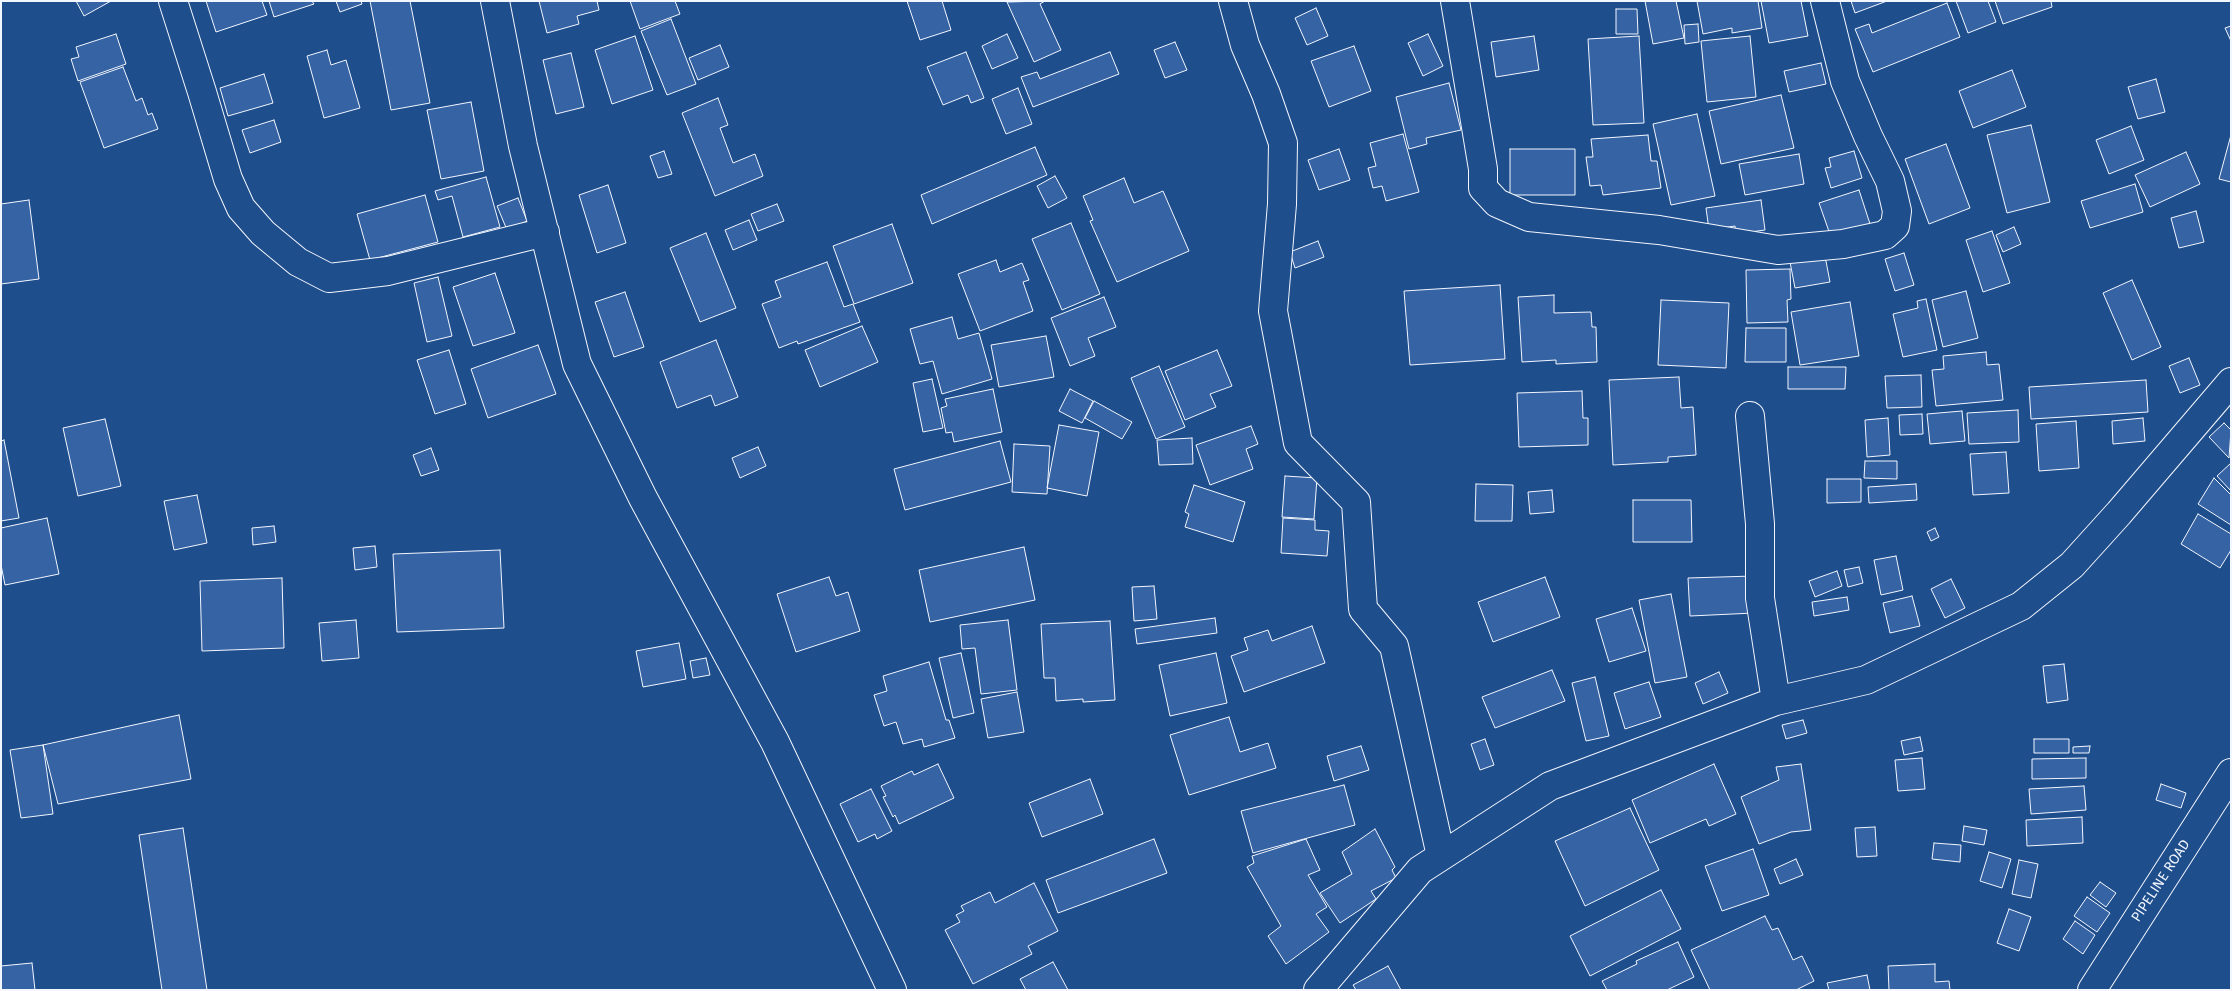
<!DOCTYPE html>
<style>
body{margin:0}
#map{position:relative;width:2232px;height:991px;overflow:hidden;background:#1f4e8c;font-family:"Fira Sans",sans-serif}
canvas{display:block}
.frame{position:absolute;inset:0;border:2px solid #f2f6ff;pointer-events:none}
</style>
<div id="map">
<canvas width="2232" height="991"></canvas>
<div class="frame"></div>
</div>
<script>
const context = document.querySelector('canvas').getContext('2d');
context.lineJoin = 'round';
function fill(path, color) {
  context.fillStyle = color;
  context.fill(path, 'evenodd');
}
function toPath(rows) {
  const path = new Path2D();
  for (const r of rows) {
    path.moveTo(r[0], r[1]);
    for (let i = 2; i < r.length; i += 2) path.lineTo(r[i], r[i + 1]);
  }
  return path;
}
function strokePath(path, color, width, dash) {
  context.strokeStyle = color;
  context.lineWidth = width;
  context.lineCap = dash ? 'butt' : 'round';
  context.setLineDash(dash || []);
  context.stroke(path);
}
function drawText(font, color, halo, rows, align = 'center') {
  context.font = font + ' "Fira Sans",sans-serif';
  context.lineWidth = 4;
  context.setLineDash([]);
  context.textBaseline = 'middle';
  context.strokeStyle = halo;
  context.fillStyle = color;
  for (const [text, x, y, turn = 0] of rows) {
    context.save();
    context.translate(x, y);
    context.rotate((+turn || 0) * Math.PI / 180);
    context.textAlign = isNaN(turn) ? turn : align;
    if (halo) context.strokeText(text, 0, 0);
    context.fillText(text, 0, 0);
    context.restore();
  }
}
const building = toPath([
 [76,1,111,1,84,16,76,1],
 [206,1,262,1,267,15,216,32,206,1],
 [269,1,312,1,314,4,274,17,269,1],
 [336,1,361,1,362,4,340,12,336,1],
 [370,1,410,1,430,103,391,110,370,1],
 [539,1,597,1,599,10,577,16,579,24,547,33,539,1],
 [630,1,675,1,680,14,640,29,630,1],
 [907,1,942,1,951,30,920,40,907,1],
 [1045,1,1040,4,1061,50,1034,62,1007,2,1045,1],
 [1645,1,1676,1,1684,38,1653,44,1645,1],
 [1697,1,1758,1,1762,28,1732,33,1732,28,1703,34,1697,1],
 [1761,1,1801,1,1808,36,1769,43,1761,1],
 [1851,1,1887,1,1855,13,1851,1],
 [1956,1,1988,1,1996,22,1968,33,1956,1],
 [1995,1,2051,1,2052,7,2003,24,1995,1],
 [1947,3,1960,37,1873,72,1855,29,1869,24,1872,33,1947,3],
 [1316,8,1328,36,1307,45,1295,18,1316,8],
 [1616,9,1637,9,1638,34,1616,34,1616,9],
 [671,19,696,84,667,95,641,31,671,19],
 [1698,24,1699,42,1685,44,1684,25,1698,24],
 [2231,26,2231,41,2225,28,2231,26],
 [116,34,126,64,78,81,71,59,79,57,76,47,116,34],
 [1007,34,1018,58,992,69,982,46,1007,34],
 [1428,34,1443,66,1423,76,1408,43,1428,34],
 [635,36,653,90,612,104,595,50,635,36],
 [1534,36,1539,70,1496,77,1491,42,1534,36],
 [1639,36,1644,123,1593,125,1588,39,1639,36],
 [1750,36,1756,97,1707,102,1701,41,1750,36],
 [1175,42,1187,70,1165,78,1154,50,1175,42],
 [720,45,729,67,698,80,689,58,720,45],
 [1354,46,1371,91,1329,107,1311,61,1354,46],
 [327,50,331,65,346,60,360,108,324,118,307,56,327,50],
 [966,52,984,98,971,103,968,95,943,105,927,67,966,52],
 [1110,52,1119,74,1033,107,1021,77,1037,72,1040,79,1110,52],
 [571,53,584,107,556,114,543,60,571,53],
 [1821,63,1826,84,1789,92,1784,71,1821,63],
 [123,67,136,101,142,98,148,115,152,113,158,129,104,148,80,82,123,67],
 [2012,70,2026,107,1973,128,1959,91,2012,70],
 [264,74,273,103,228,116,220,88,264,74],
 [2156,79,2165,112,2138,119,2128,87,2156,79],
 [1449,83,1461,130,1426,138,1427,144,1409,149,1396,97,1449,83],
 [1018,88,1032,124,1006,134,992,99,1018,88],
 [1781,95,1794,148,1721,164,1709,111,1781,95],
 [718,98,728,125,720,128,733,163,755,154,763,176,715,196,682,113,718,98],
 [471,102,484,171,441,179,427,110,471,102],
 [1697,114,1715,196,1671,205,1653,124,1697,114],
 [274,120,281,142,250,153,242,130,274,120],
 [2031,125,2050,202,2007,213,1987,135,2031,125],
 [2131,126,2144,160,2109,174,2096,140,2131,126],
 [1403,134,1419,192,1386,201,1382,186,1373,188,1368,168,1376,166,1370,143,1403,134],
 [1648,135,1651,161,1657,161,1661,188,1603,195,1601,185,1590,186,1586,157,1593,157,1591,139,1648,135],
 [2231,135,2231,182,2219,179,2231,135],
 [1946,144,1970,208,1929,224,1905,159,1946,144],
 [1035,147,1047,175,932,224,921,195,1035,147],
 [1339,149,1350,180,1319,190,1308,160,1339,149],
 [1510,149,1575,149,1575,195,1510,195,1510,149],
 [664,151,672,174,658,178,650,156,664,151],
 [1854,151,1862,178,1831,188,1825,168,1831,167,1829,158,1854,151],
 [2186,152,2200,184,2150,207,2135,175,2186,152],
 [1799,154,1804,184,1745,195,1739,164,1799,154],
 [1055,176,1067,198,1048,208,1037,186,1055,176],
 [486,177,500,227,463,237,452,196,438,200,435,191,486,177],
 [1124,178,1134,203,1163,191,1189,251,1117,282,1090,221,1093,220,1083,196,1124,178],
 [2135,184,2143,212,2090,228,2081,201,2135,184],
 [608,185,626,243,597,253,579,195,608,185],
 [1859,190,1871,227,1832,240,1819,203,1859,190],
 [425,195,438,242,370,260,357,214,425,195],
 [518,198,527,221,507,230,497,206,518,198],
 [29,200,39,279,1,284,1,204,29,200],
 [1761,200,1765,230,1736,234,1735,226,1709,230,1706,208,1761,200],
 [777,204,784,221,758,231,751,214,777,204],
 [2196,211,2204,242,2179,248,2171,218,2196,211],
 [749,220,757,240,733,250,725,230,749,220],
 [1071,223,1100,294,1062,310,1032,239,1071,223],
 [892,224,913,283,854,304,833,246,892,224],
 [2014,227,2021,244,2003,252,1996,235,2014,227],
 [1992,231,2010,283,1983,292,1966,240,1992,231],
 [706,233,736,308,700,322,670,248,706,233],
 [1318,241,1324,257,1295,268,1290,252,1318,241],
 [1904,253,1914,285,1895,291,1885,259,1904,253],
 [1825,256,1830,282,1795,288,1790,262,1825,256],
 [996,260,1000,272,1022,263,1029,280,1023,282,1033,311,980,331,958,274,996,260],
 [827,262,844,307,853,304,860,322,798,344,797,341,779,348,762,304,781,297,775,281,827,262],
 [1790,269,1791,299,1787,300,1788,322,1747,323,1746,270,1790,269],
 [495,273,515,333,473,346,453,287,495,273],
 [438,277,452,336,427,342,414,283,438,277],
 [2132,280,2161,347,2132,360,2103,293,2132,280],
 [1500,285,1505,359,1410,365,1404,291,1500,285],
 [1966,291,1978,338,1943,347,1932,300,1966,291],
 [625,292,644,347,614,357,595,302,625,292],
 [1554,295,1554,313,1591,312,1592,327,1596,327,1597,362,1556,364,1556,360,1522,362,1518,297,1554,295],
 [1104,297,1116,327,1088,338,1095,356,1070,366,1051,318,1104,297],
 [1926,299,1937,350,1903,357,1893,314,1918,308,1917,301,1926,299],
 [1661,300,1729,303,1726,368,1658,365,1661,300],
 [1850,302,1859,356,1800,365,1791,312,1850,302],
 [952,317,958,339,979,333,992,379,942,394,933,361,920,364,910,329,952,317],
 [862,326,878,362,820,387,805,350,862,326],
 [1746,328,1786,328,1786,362,1745,362,1746,328],
 [1046,336,1054,377,999,387,991,345,1046,336],
 [716,340,738,397,715,406,711,395,677,408,660,362,716,340],
 [538,345,556,394,488,418,471,369,538,345],
 [449,350,466,404,435,414,417,360,449,350],
 [1217,350,1232,386,1210,394,1216,407,1185,420,1165,371,1217,350],
 [1986,352,1987,365,1999,364,2003,400,1936,406,1932,370,1944,369,1943,356,1986,352],
 [2189,358,2200,385,2180,393,2169,366,2189,358],
 [1159,366,1185,427,1156,439,1131,378,1159,366],
 [1788,367,1846,367,1845,389,1788,389,1788,367],
 [1921,375,1922,407,1887,408,1885,376,1921,375],
 [1679,377,1681,408,1693,407,1696,455,1668,457,1668,462,1613,465,1609,380,1679,377],
 [932,379,943,428,923,432,913,383,932,379],
 [2146,380,2148,412,2031,419,2029,387,2146,380],
 [993,389,1002,432,954,442,952,432,946,433,941,408,947,406,945,399,993,389],
 [1070,389,1093,401,1082,423,1059,411,1070,389],
 [1582,391,1583,418,1588,418,1588,445,1519,447,1517,393,1582,391],
 [1094,401,1132,422,1122,439,1085,418,1094,401],
 [2018,410,2019,442,1969,444,1967,413,2018,410],
 [1962,411,1965,441,1930,444,1927,414,1962,411],
 [1922,414,1923,434,1900,435,1899,415,1922,414],
 [1888,418,1890,455,1867,457,1865,420,1888,418],
 [2143,418,2145,441,2113,444,2112,421,2143,418],
 [105,419,121,486,78,496,63,428,105,419],
 [2076,421,2079,468,2039,471,2036,424,2076,421],
 [2224,423,2231,430,2229,458,2209,437,2224,423],
 [1059,425,1099,432,1087,496,1047,488,1059,425],
 [1251,426,1258,444,1246,449,1253,469,1210,485,1196,445,1251,426],
 [1192,438,1193,464,1159,465,1157,440,1192,438],
 [4,440,19,518,1,521,1,441,4,440],
 [1000,441,1011,482,905,510,894,469,1000,441],
 [1014,444,1050,446,1047,494,1012,492,1014,444],
 [758,447,766,466,740,478,732,458,758,447],
 [431,448,439,470,421,476,413,455,431,448],
 [2006,452,2009,493,1973,495,1970,454,2006,452],
 [1865,461,1897,461,1897,479,1864,478,1865,461],
 [2231,463,2231,491,2217,476,2231,463],
 [1285,476,1317,478,1314,519,1282,517,1285,476],
 [2214,478,2231,495,2231,525,2198,504,2214,478],
 [1827,479,1861,479,1861,502,1827,503,1827,479],
 [1476,484,1513,485,1512,521,1475,521,1476,484],
 [1916,484,1917,500,1869,503,1868,487,1916,484],
 [1194,485,1245,502,1233,542,1185,527,1189,514,1185,512,1194,485],
 [1552,490,1554,512,1530,514,1528,492,1552,490],
 [197,495,207,543,174,550,164,501,197,495],
 [1633,500,1691,500,1692,542,1633,542,1633,500],
 [2198,514,2231,534,2231,550,2220,568,2181,544,2198,514],
 [47,518,59,574,5,585,1,565,1,528,47,518],
 [1283,518,1315,520,1315,530,1329,531,1327,556,1281,553,1283,518],
 [274,526,276,542,253,545,252,528,274,526],
 [1935,528,1939,537,1931,541,1927,532,1935,528],
 [375,546,377,567,355,570,353,548,375,546],
 [1024,547,1035,600,930,622,919,570,1024,547],
 [500,550,504,628,397,632,393,554,500,550],
 [1896,556,1903,590,1881,595,1874,560,1896,556],
 [1859,567,1863,583,1848,587,1844,570,1859,567],
 [1837,571,1842,586,1815,597,1809,581,1837,571],
 [1753,576,1754,613,1690,616,1688,578,1753,576],
 [829,577,836,596,848,592,860,631,796,652,777,594,829,577],
 [1545,577,1560,617,1493,642,1478,602,1545,577],
 [282,578,284,648,202,651,200,581,282,578],
 [1951,579,1965,608,1945,618,1931,589,1951,579],
 [1154,586,1157,619,1134,621,1132,587,1154,586],
 [1671,594,1687,677,1655,683,1639,600,1671,594],
 [1912,596,1920,626,1890,633,1883,603,1912,596],
 [1847,597,1849,610,1814,616,1812,602,1847,597],
 [1632,608,1646,651,1609,662,1596,619,1632,608],
 [1215,618,1217,633,1137,644,1135,629,1215,618],
 [356,620,359,658,322,661,319,623,356,620],
 [1008,620,1017,690,981,694,975,648,962,649,960,625,1008,620],
 [1110,621,1115,700,1083,702,1083,699,1056,701,1055,678,1044,678,1041,624,1110,621],
 [1312,626,1325,663,1244,692,1231,656,1248,650,1244,638,1268,630,1272,641,1312,626],
 [679,643,686,679,643,687,636,651,679,643],
 [961,653,974,713,953,718,939,658,961,653],
 [1216,653,1227,703,1170,716,1159,665,1216,653],
 [706,658,710,675,693,678,690,661,706,658],
 [929,662,946,720,949,720,955,738,924,747,922,739,903,744,896,722,884,726,874,695,887,691,883,676,929,662],
 [2064,664,2068,700,2047,703,2043,666,2064,664],
 [1552,670,1565,701,1495,728,1482,697,1552,670],
 [1719,672,1728,693,1703,704,1695,683,1719,672],
 [1595,677,1609,736,1586,741,1572,683,1595,677],
 [1649,682,1661,717,1625,729,1614,693,1649,682],
 [1017,692,1024,732,988,738,981,699,1017,692],
 [179,715,191,779,58,804,43,745,179,715],
 [1229,717,1240,752,1268,743,1276,768,1189,795,1170,735,1229,717],
 [1803,720,1807,733,1786,739,1782,725,1803,720],
 [1920,737,1923,751,1904,755,1901,741,1920,737],
 [1485,739,1494,765,1480,770,1471,744,1485,739],
 [2034,739,2069,739,2069,753,2034,753,2034,739],
 [43,745,53,814,21,818,10,750,43,745],
 [1361,746,1369,770,1334,781,1327,756,1361,746],
 [2090,746,2089,753,2073,753,2073,747,2090,746],
 [1922,758,1925,789,1898,791,1895,760,1922,758],
 [2086,758,2086,778,2032,779,2032,759,2086,758],
 [938,764,954,798,899,824,895,815,893,817,883,797,886,796,881,786,912,771,914,775,938,764],
 [1714,764,1736,814,1709,826,1706,819,1650,843,1632,800,1714,764],
 [1801,764,1811,830,1791,832,1759,844,1741,797,1779,780,1776,767,1801,764],
 [1090,779,1103,814,1042,837,1029,803,1090,779],
 [2161,784,2186,793,2181,808,2156,800,2161,784],
 [1344,785,1355,825,1253,853,1241,811,1344,785],
 [2084,786,2086,810,2031,814,2029,789,2084,786],
 [871,789,892,831,877,839,875,834,858,842,840,804,871,789],
 [1630,808,1659,870,1585,906,1555,841,1630,808],
 [2082,817,2083,843,2027,846,2026,820,2082,817],
 [1964,826,1987,830,1984,845,1962,841,1964,826],
 [1875,827,1877,856,1857,857,1855,828,1875,827],
 [183,828,207,990,162,990,139,835,183,828],
 [1375,829,1395,867,1392,870,1396,878,1371,891,1376,899,1340,923,1320,893,1352,874,1342,852,1375,829],
 [1154,839,1167,873,1058,913,1046,880,1154,839],
 [1306,839,1320,870,1308,875,1327,907,1316,914,1329,932,1286,964,1268,936,1281,926,1247,867,1254,863,1252,856,1306,839],
 [1934,843,1961,845,1960,862,1932,859,1934,843],
 [1753,849,1769,895,1722,911,1705,866,1753,849],
 [1989,852,2011,859,2002,888,1980,881,1989,852],
 [1796,859,1803,875,1780,884,1774,869,1796,859],
 [2019,860,2038,864,2031,898,2012,894,2019,860],
 [2100,882,2116,893,2106,907,2090,895,2100,882],
 [1034,883,1058,931,1028,946,1032,954,973,984,945,930,960,922,956,915,964,911,961,906,990,892,995,903,1034,883],
 [1661,890,1681,929,1590,976,1570,936,1661,890],
 [2087,897,2110,913,2097,932,2074,916,2087,897],
 [2009,909,2031,917,2019,951,1997,943,2009,909],
 [1765,916,1772,930,1778,928,1793,960,1802,956,1814,981,1796,990,1710,990,1691,950,1765,916],
 [2075,921,2095,935,2083,954,2063,939,2075,921],
 [1678,942,1694,977,1667,990,1607,990,1602,981,1637,964,1636,961,1678,942],
 [1053,962,1068,990,1026,990,1020,979,1053,962],
 [32,963,35,990,1,990,1,966,32,963],
 [1935,964,1935,982,1949,981,1950,990,1889,990,1888,966,1935,964],
 [1388,966,1401,990,1356,990,1353,985,1388,966],
 [1867,975,1870,990,1829,990,1827,983,1867,975]
]);
fill(building, '#3563a3');
strokePath(building, '#f2f6ff', 1);
const minor = toPath([
 [173,1,202,92,228,179,241,208,263,233,298,262,329,278,388,271,545,232],
 [495,1,523,146,577,364,643,498,775,742,892,990],
 [1233,1,1245,45,1266,94,1283,143,1282,204,1273,311,1298,443,1356,502,1363,609,1394,646,1441,856],
 [1455,1,1483,169,1483,188,1497,203,1529,217,1659,230,1778,250,1843,244,1885,235,1895,226,1897,211,1890,181,1868,136,1845,81,1825,1],
 [1750,416,1760,524,1760,598,1776,701],
 [1318,990,1420,870,1550,786,1776,701,1866,680,2021,606,2072,565,2119,513,2231,382]
]);
const tertiary = toPath([
 [2092,990,2231,773]
]);
strokePath(minor, '#f2f6ff', 30);
strokePath(tertiary, '#f2f6ff', 30);
strokePath(minor, '#1f4e8c', 28);
strokePath(tertiary, '#1f4e8c', 28);
drawText('14px', '#f2f6ff', '#1f4e8c', [
 ["PIPELINE ROAD",2161,881,-57]
]);
</script>
